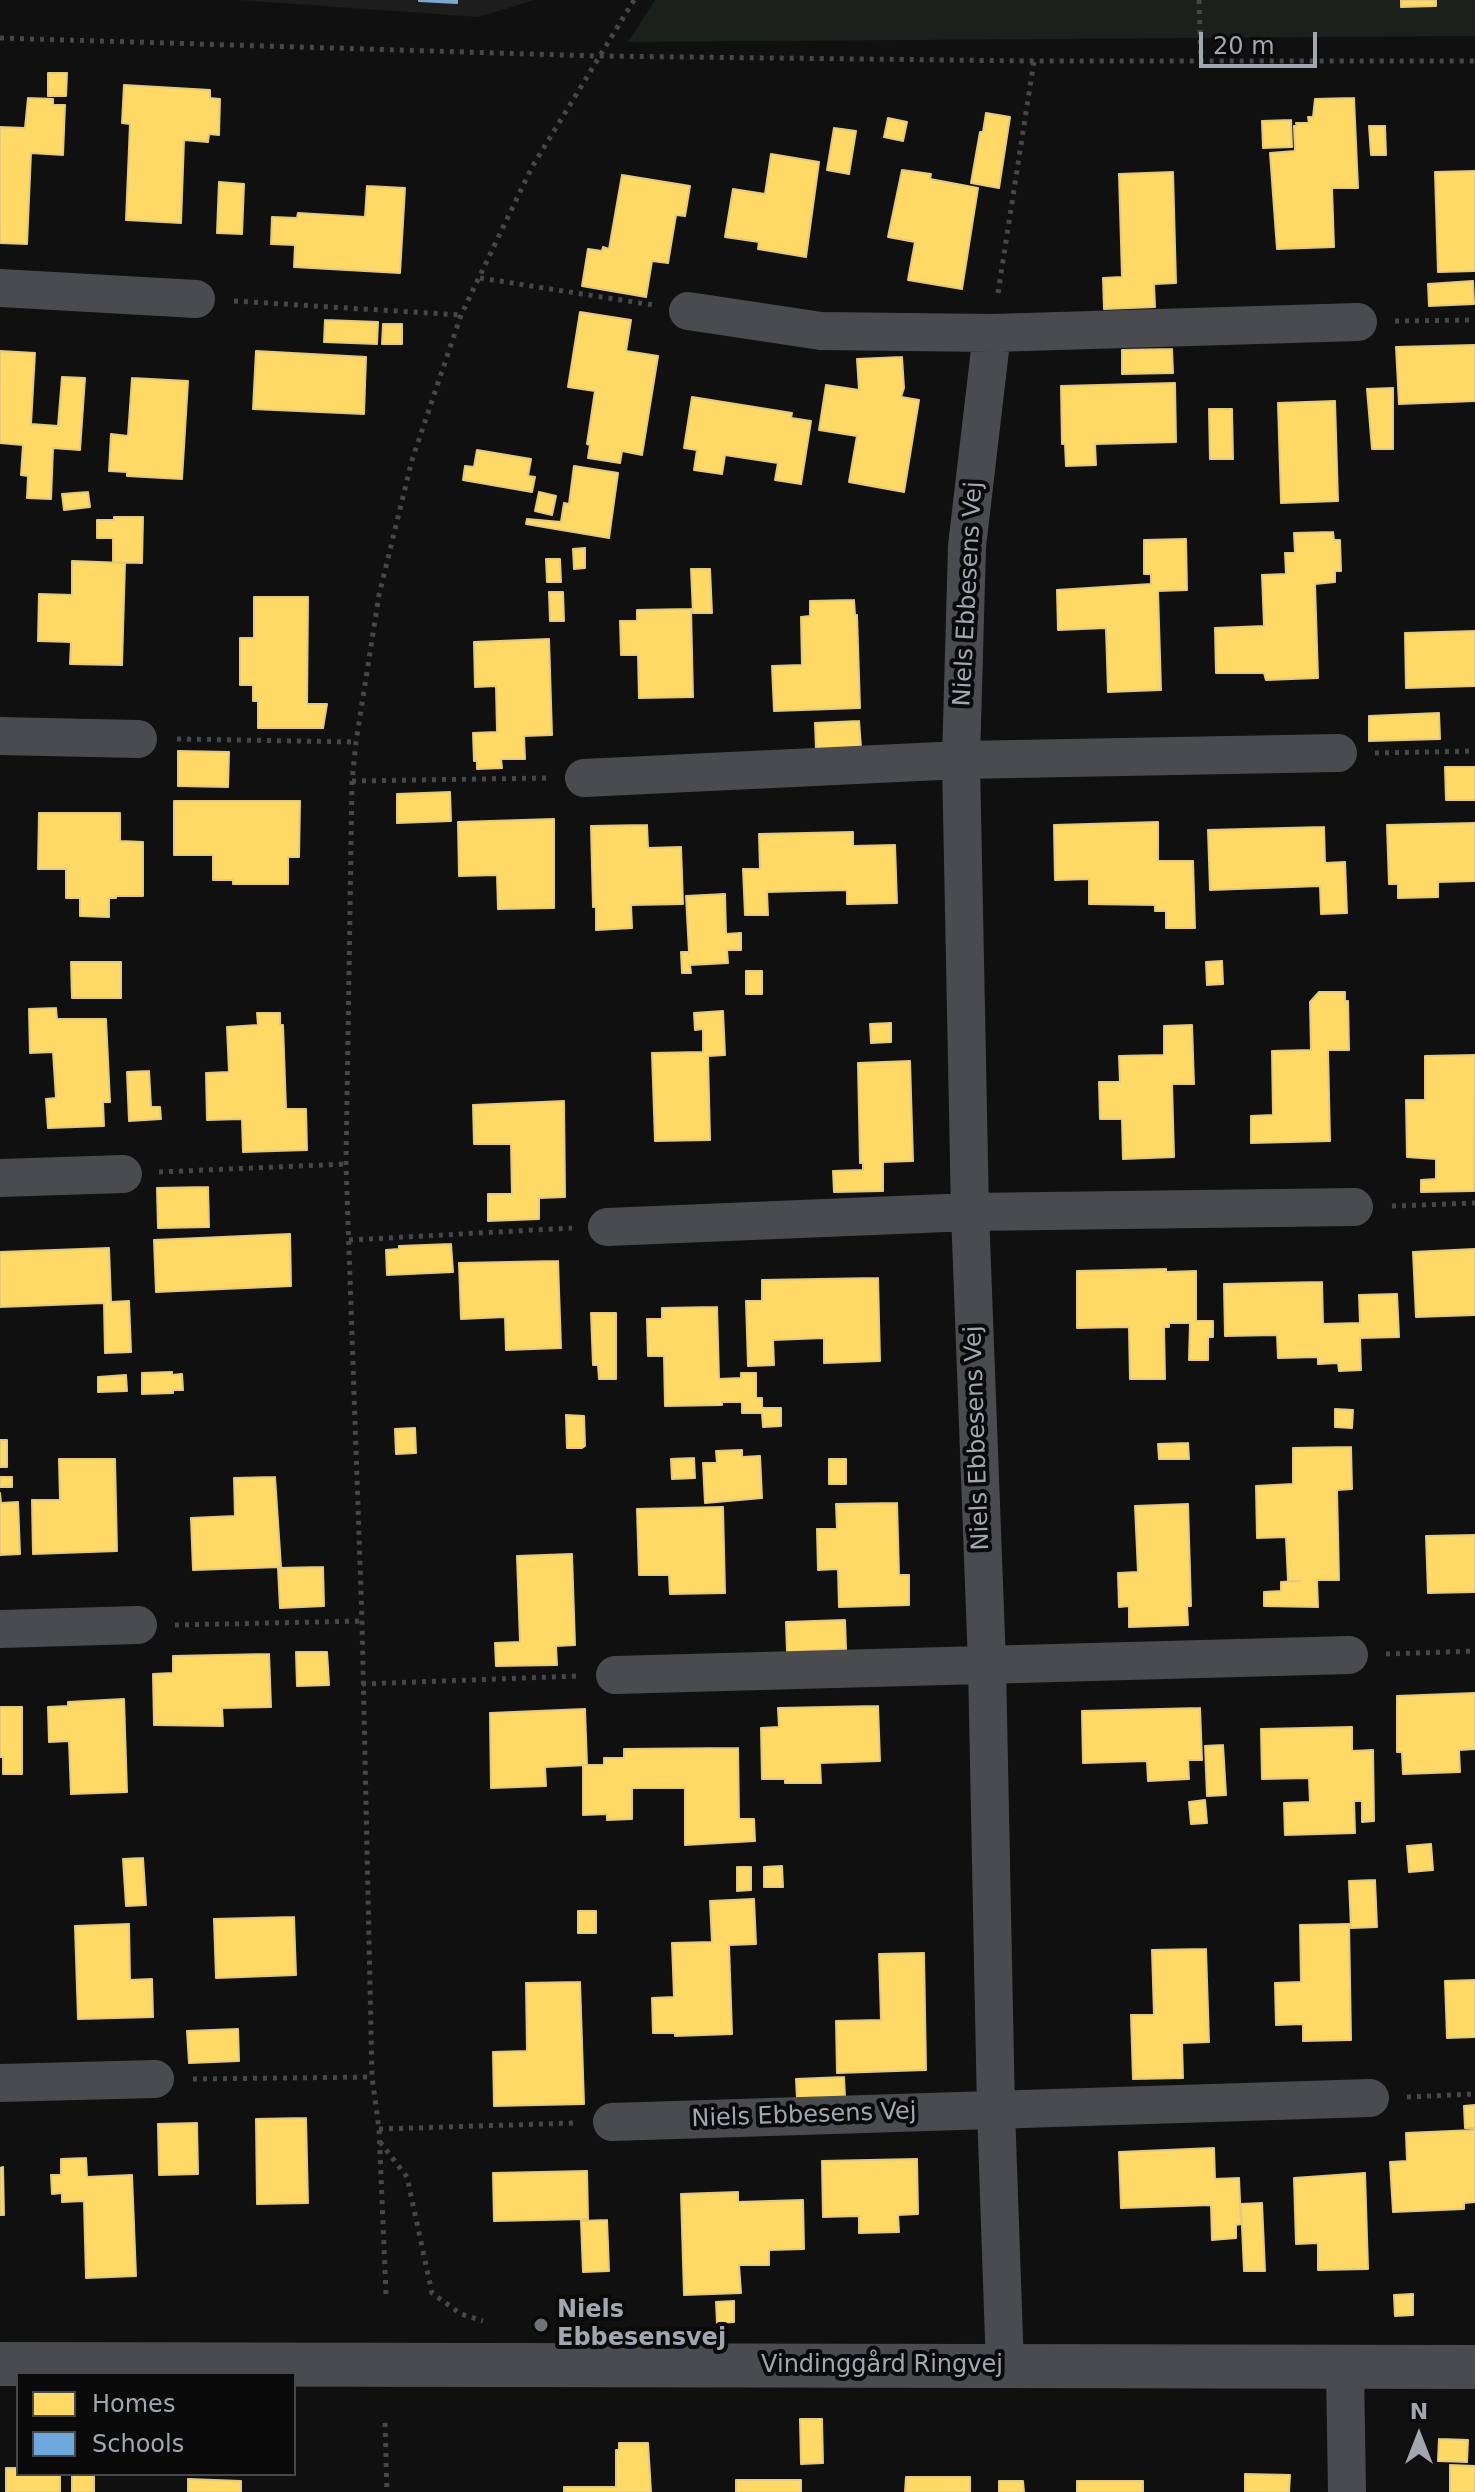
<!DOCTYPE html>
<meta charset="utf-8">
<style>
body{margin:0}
#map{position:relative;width:1475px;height:2492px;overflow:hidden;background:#101010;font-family:"DejaVu Sans",sans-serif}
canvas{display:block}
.legend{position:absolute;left:16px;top:2372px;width:280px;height:104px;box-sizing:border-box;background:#0b0a0b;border:2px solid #47484d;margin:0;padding:10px 14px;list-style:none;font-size:24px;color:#a2a6b0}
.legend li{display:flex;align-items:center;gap:16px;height:40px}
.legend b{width:40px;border:2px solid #47484d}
.north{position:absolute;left:1379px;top:2396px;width:80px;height:80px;-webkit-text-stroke:6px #0b0a0b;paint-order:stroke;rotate:0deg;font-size:22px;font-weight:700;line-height:32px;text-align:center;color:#a2a6b0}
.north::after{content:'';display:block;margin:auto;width:28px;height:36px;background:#a2a6b0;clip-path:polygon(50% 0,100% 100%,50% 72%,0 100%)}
.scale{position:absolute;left:1199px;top:32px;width:118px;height:36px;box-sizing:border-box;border:4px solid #a2a6b0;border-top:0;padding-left:10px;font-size:24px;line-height:28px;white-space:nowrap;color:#a2a6b0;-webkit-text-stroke:6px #0b0a0b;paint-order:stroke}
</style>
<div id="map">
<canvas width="1475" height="2492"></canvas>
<ul class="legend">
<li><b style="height:22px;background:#ffd966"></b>Homes</li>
<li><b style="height:22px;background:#6fa8dc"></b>Schools</li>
</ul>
<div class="north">N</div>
<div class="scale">20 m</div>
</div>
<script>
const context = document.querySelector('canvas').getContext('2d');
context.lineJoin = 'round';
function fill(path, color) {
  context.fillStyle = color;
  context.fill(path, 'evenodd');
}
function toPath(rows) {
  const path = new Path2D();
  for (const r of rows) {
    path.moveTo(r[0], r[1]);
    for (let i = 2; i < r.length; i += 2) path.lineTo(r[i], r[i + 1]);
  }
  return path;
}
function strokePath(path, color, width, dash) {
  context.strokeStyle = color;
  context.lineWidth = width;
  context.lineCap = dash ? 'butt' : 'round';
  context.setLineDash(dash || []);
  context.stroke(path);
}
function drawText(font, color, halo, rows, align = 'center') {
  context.font = font + ' "DejaVu Sans",sans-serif';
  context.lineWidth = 8;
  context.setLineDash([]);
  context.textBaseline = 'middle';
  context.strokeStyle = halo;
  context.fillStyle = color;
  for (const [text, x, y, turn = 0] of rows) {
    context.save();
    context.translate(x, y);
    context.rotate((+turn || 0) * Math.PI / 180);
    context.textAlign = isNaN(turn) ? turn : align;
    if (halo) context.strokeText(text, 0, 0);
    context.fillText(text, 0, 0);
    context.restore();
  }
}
fill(toPath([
 [238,0,535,0,478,17]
]), '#1d1d1e');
fill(toPath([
 [655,0,1475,0,1475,36,628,42]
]), '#1a201b');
const homes = toPath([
 [1401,0,1436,0,1436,6,1401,7,1401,0],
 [48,73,67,73,66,96,48,96,48,73],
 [124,85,210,90,210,98,220,99,219,135,209,134,208,142,184,140,181,223,126,220,130,124,122,123,124,85],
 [28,98,53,99,53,105,65,105,63,155,31,153,27,244,0,243,0,127,25,128,28,98],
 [1354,98,1358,188,1332,188,1334,247,1277,249,1270,153,1295,151,1294,126,1297,126,1296,123,1309,123,1308,117,1313,117,1315,99,1354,98],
 [986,113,1010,117,999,188,971,183,980,132,983,132,986,113],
 [888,118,907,122,903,141,884,137,888,118],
 [1291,120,1292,147,1263,148,1262,121,1291,120],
 [1369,126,1385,126,1386,155,1371,155,1369,126],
 [834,128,856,131,849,174,827,170,834,128],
 [771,154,819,162,806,257,758,249,759,242,725,237,733,189,765,194,771,154],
 [902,170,931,174,930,179,978,188,962,289,908,280,915,242,888,237,902,170],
 [1475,171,1475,271,1438,272,1435,172,1475,171],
 [1173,172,1176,283,1154,284,1155,307,1104,309,1103,278,1122,277,1119,174,1173,172],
 [622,175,690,186,685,216,676,215,668,263,652,261,646,297,582,286,588,249,602,251,603,247,609,249,622,175],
 [219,182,244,184,242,234,217,233,219,182],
 [367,186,405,188,400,273,294,267,295,245,271,244,272,217,297,218,298,213,365,217,367,186],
 [1473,281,1474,304,1429,306,1428,284,1473,281],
 [580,312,631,320,626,351,658,356,642,455,622,451,620,463,588,458,590,445,587,444,595,391,568,387,580,312],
 [325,320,378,322,377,344,324,342,325,320],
 [383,324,402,324,402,344,382,344,383,324],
 [1475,345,1475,401,1399,404,1396,347,1475,345],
 [1172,349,1173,373,1122,374,1122,350,1172,349],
 [0,351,35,353,31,424,58,426,62,377,85,378,80,450,53,448,51,499,27,498,28,476,21,475,23,445,0,443,0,351],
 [256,351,366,357,364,414,253,409,256,351],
 [902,357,904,388,901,397,919,400,904,492,849,482,857,436,819,430,826,385,859,390,857,359,902,357],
 [132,378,188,381,182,479,127,476,127,472,109,471,111,434,128,436,132,378],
 [1175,383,1176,442,1095,444,1096,465,1066,466,1065,444,1062,444,1061,386,1175,383],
 [1393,388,1393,449,1372,449,1367,389,1393,388],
 [692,397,792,413,791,418,811,421,801,484,775,480,778,463,725,455,722,474,694,470,697,450,684,448,692,397],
 [1335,401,1338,501,1281,503,1278,403,1335,401],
 [1209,409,1232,409,1233,459,1210,459,1209,409],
 [477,450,531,459,528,476,535,477,532,492,463,480,465,466,474,467,477,450],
 [574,466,618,473,609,538,526,524,527,519,561,522,564,503,569,504,574,466],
 [88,492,90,507,64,510,62,494,88,492],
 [539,492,556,496,552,515,535,511,539,492],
 [114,517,143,517,142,563,113,562,113,538,97,538,97,520,114,520,114,517],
 [1333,532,1334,540,1340,540,1341,571,1335,571,1335,582,1315,584,1318,678,1266,680,1264,673,1216,673,1215,628,1264,626,1262,575,1286,574,1285,553,1295,553,1294,533,1333,532],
 [1186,539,1187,590,1158,591,1161,690,1108,692,1106,628,1058,630,1057,590,1151,584,1151,574,1144,574,1144,540,1186,539],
 [585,548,585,568,574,569,573,549,585,548],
 [546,559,560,559,561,582,547,582,546,559],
 [72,561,125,563,122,665,70,664,71,642,38,641,39,594,72,595,72,561],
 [691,569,710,569,712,613,693,613,691,569],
 [549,592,563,592,564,621,550,621,549,592],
 [254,597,308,597,307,704,327,704,323,728,258,728,258,701,253,701,253,685,240,685,240,638,254,638,254,597],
 [854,600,855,615,857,615,860,708,774,711,772,666,802,665,801,617,810,616,810,601,854,600],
 [691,609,693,697,639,698,638,655,621,655,620,621,637,621,637,610,691,609],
 [1475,631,1475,686,1406,688,1405,633,1475,631],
 [549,639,552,735,524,736,525,759,501,759,502,768,477,769,477,761,474,761,473,733,497,732,496,686,475,687,474,642,549,639],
 [1439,713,1440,739,1369,741,1369,716,1439,713],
 [859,721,861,747,816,749,815,723,859,721],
 [178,751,229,752,228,787,178,786,178,751],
 [1445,767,1475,767,1475,800,1446,800,1445,767],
 [450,792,451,821,397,823,397,794,450,792],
 [174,801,300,801,299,857,288,857,288,884,233,884,233,880,213,880,213,855,174,855,174,801],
 [39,813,120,813,120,841,143,842,143,896,116,896,116,898,109,898,109,917,80,916,80,898,66,898,66,869,38,869,39,813],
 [554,819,554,908,498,909,497,875,459,876,458,822,554,819],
 [1158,822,1158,861,1193,861,1195,928,1166,928,1166,911,1155,911,1155,905,1089,904,1089,879,1055,880,1054,825,1158,822],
 [1475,823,1475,881,1438,882,1438,897,1398,898,1398,884,1389,884,1387,825,1475,823],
 [647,825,648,848,681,847,683,904,631,905,632,928,596,930,596,907,593,907,591,826,647,825],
 [1324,827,1325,863,1345,862,1347,913,1321,914,1320,886,1210,890,1208,830,1324,827],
 [853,832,853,846,895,845,897,903,847,904,847,890,767,892,768,915,745,915,743,869,760,869,759,834,853,832],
 [725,894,726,934,741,933,741,950,727,950,728,963,690,965,691,973,682,973,681,952,689,952,686,896,725,894],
 [1222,961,1223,984,1207,985,1206,962,1222,961],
 [71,962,121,962,121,998,72,998,71,962],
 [746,971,762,971,762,994,746,994,746,971],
 [1319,992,1345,992,1345,1001,1348,1001,1349,1050,1328,1050,1330,1141,1251,1143,1251,1116,1273,1115,1272,1051,1311,1050,1310,1002,1319,992],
 [56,1008,57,1019,106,1019,110,1102,103,1102,104,1126,48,1128,46,1099,56,1098,53,1052,30,1053,29,1009,56,1008],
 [723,1011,725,1055,708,1056,710,1140,655,1141,652,1053,703,1052,703,1029,695,1030,694,1013,723,1011],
 [257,1013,280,1013,280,1025,283,1025,286,1109,306,1109,307,1150,243,1152,242,1119,207,1120,206,1073,229,1072,227,1027,258,1025,257,1013],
 [891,1023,891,1042,871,1043,870,1024,891,1023],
 [1192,1025,1194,1084,1172,1084,1174,1157,1123,1159,1122,1119,1100,1119,1099,1082,1120,1082,1119,1056,1164,1055,1164,1026,1192,1025],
 [1475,1055,1474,1191,1421,1192,1421,1180,1436,1179,1436,1159,1407,1157,1406,1100,1425,1100,1425,1056,1475,1055],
 [910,1061,913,1161,883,1162,883,1191,834,1192,833,1171,863,1170,863,1163,860,1163,858,1063,910,1061],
 [149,1071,151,1107,160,1107,161,1119,129,1121,127,1072,149,1071],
 [564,1101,565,1197,539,1198,539,1219,488,1221,488,1194,512,1194,511,1144,474,1144,473,1105,564,1101],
 [208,1187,209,1227,158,1228,157,1188,208,1187],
 [290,1234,291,1286,156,1292,154,1240,290,1234],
 [451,1244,453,1272,387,1275,386,1250,399,1249,399,1246,451,1244],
 [109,1248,111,1302,129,1301,131,1352,105,1353,104,1303,0,1307,0,1252,109,1248],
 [1475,1249,1475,1315,1416,1317,1413,1252,1475,1249],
 [558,1261,561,1348,506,1350,505,1317,461,1319,459,1263,558,1261],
 [1166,1269,1166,1272,1196,1271,1196,1321,1213,1321,1213,1337,1208,1337,1208,1360,1189,1360,1190,1323,1169,1323,1169,1327,1164,1327,1165,1379,1130,1379,1129,1327,1077,1328,1077,1271,1166,1269],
 [878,1278,880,1361,824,1363,824,1338,773,1340,774,1365,748,1366,746,1301,762,1301,762,1280,878,1278],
 [1322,1282,1323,1324,1360,1323,1359,1295,1397,1294,1399,1337,1360,1338,1361,1370,1339,1371,1338,1363,1318,1364,1318,1357,1278,1358,1277,1335,1225,1336,1224,1284,1322,1282],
 [717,1307,719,1379,741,1378,741,1373,756,1373,756,1398,762,1398,762,1408,781,1408,781,1426,763,1427,762,1413,742,1413,742,1402,722,1402,722,1405,665,1406,664,1356,648,1356,647,1319,662,1319,662,1308,717,1307],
 [591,1313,616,1313,616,1379,599,1379,598,1365,593,1365,591,1313],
 [172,1372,172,1375,182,1374,183,1390,173,1390,173,1393,142,1394,142,1373,172,1372],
 [126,1375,127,1391,98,1392,98,1377,126,1375],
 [1335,1409,1353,1410,1352,1428,1335,1427,1335,1409],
 [566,1415,584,1416,585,1446,582,1448,567,1448,566,1415],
 [415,1428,416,1453,396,1454,395,1429,415,1428],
 [0,1440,7,1440,7,1467,0,1467,0,1440],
 [1188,1443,1189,1459,1159,1459,1158,1444,1188,1443],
 [1351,1447,1352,1489,1337,1490,1339,1580,1317,1580,1318,1607,1264,1606,1264,1592,1281,1591,1281,1582,1300,1581,1288,1581,1286,1537,1257,1538,1256,1486,1293,1484,1293,1448,1351,1447],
 [742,1450,742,1457,760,1456,762,1498,705,1503,703,1463,717,1463,716,1451,742,1450],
 [694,1458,695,1478,672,1479,671,1459,694,1458],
 [59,1459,115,1459,117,1551,33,1554,32,1500,60,1500,59,1459],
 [829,1459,846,1459,846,1484,829,1484,829,1459],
 [0,1477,12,1477,12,1487,0,1487,0,1477],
 [275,1477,281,1567,193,1570,191,1518,235,1516,234,1478,275,1477],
 [0,1493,1,1503,18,1502,20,1554,0,1555,0,1493],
 [897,1503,899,1575,909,1575,909,1605,839,1607,838,1569,818,1570,817,1529,837,1529,836,1504,897,1503],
 [1188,1504,1191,1606,1187,1606,1188,1625,1129,1627,1129,1606,1119,1607,1118,1573,1138,1572,1135,1506,1188,1504],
 [723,1507,725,1593,670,1594,669,1575,639,1575,637,1509,723,1507],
 [1475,1535,1475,1592,1428,1593,1426,1536,1475,1535],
 [572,1554,575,1645,556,1646,557,1665,496,1666,495,1643,520,1642,517,1556,572,1554],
 [323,1567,324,1606,280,1608,278,1568,323,1567],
 [845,1620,846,1649,787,1652,786,1622,845,1620],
 [296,1652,327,1652,329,1685,297,1686,296,1652],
 [269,1654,271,1707,222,1708,223,1726,154,1725,153,1674,173,1673,173,1656,269,1654],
 [1475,1693,1475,1749,1459,1750,1460,1772,1403,1774,1402,1752,1397,1752,1397,1696,1475,1693],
 [124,1699,127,1792,71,1794,69,1741,49,1742,48,1707,68,1706,68,1702,124,1699],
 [878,1706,880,1761,820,1763,821,1783,785,1783,785,1779,762,1779,761,1728,779,1727,778,1708,878,1706],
 [0,1707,22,1707,22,1774,3,1774,3,1757,0,1757,0,1707],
 [1200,1708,1202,1760,1188,1760,1189,1779,1148,1781,1147,1761,1083,1763,1082,1711,1200,1708],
 [585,1709,587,1765,545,1767,546,1786,491,1788,490,1713,585,1709],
 [1352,1727,1352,1751,1373,1750,1374,1821,1362,1822,1362,1801,1354,1801,1355,1833,1285,1835,1284,1803,1310,1802,1309,1778,1262,1779,1261,1729,1352,1727],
 [1223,1745,1226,1795,1207,1796,1205,1746,1223,1745],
 [738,1748,739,1819,754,1819,755,1841,685,1845,685,1788,632,1788,632,1819,607,1820,607,1814,583,1815,583,1765,604,1765,604,1758,624,1758,624,1749,738,1748],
 [1205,1800,1207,1823,1191,1824,1189,1802,1205,1800],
 [1431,1844,1433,1870,1409,1872,1407,1846,1431,1844],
 [143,1858,146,1905,126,1906,123,1859,143,1858],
 [782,1866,783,1887,764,1887,764,1867,782,1866],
 [737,1867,751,1867,751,1890,737,1891,737,1867],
 [1375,1880,1377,1927,1351,1928,1349,1881,1375,1880],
 [754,1899,756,1944,729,1945,732,2034,675,2036,675,2033,653,2033,652,1998,674,1997,672,1943,712,1942,710,1901,754,1899],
 [578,1911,596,1911,596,1933,578,1933,578,1911],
 [294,1917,296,1975,216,1978,214,1919,294,1917],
 [129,1924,130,1980,152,1979,153,2017,78,2019,75,1926,129,1924],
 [1349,1924,1351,2040,1303,2041,1303,2024,1276,2025,1275,1983,1301,1982,1300,1925,1349,1924],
 [1206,1949,1209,2042,1182,2043,1183,2078,1133,2079,1131,2015,1154,2015,1152,1950,1206,1949],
 [924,1953,926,2070,837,2073,836,2021,881,2020,879,1954,924,1953],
 [1475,1980,1475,2037,1447,2038,1445,1981,1475,1980],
 [580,1982,584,2104,494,2106,493,2052,527,2051,526,1983,580,1982],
 [238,2029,239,2061,189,2063,187,2031,238,2029],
 [844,2077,845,2097,797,2099,796,2079,844,2077],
 [1475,2105,1475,2128,1465,2128,1464,2106,1475,2105],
 [306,2118,308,2203,257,2204,256,2119,306,2118],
 [197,2123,198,2174,159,2175,158,2124,197,2123],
 [1475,2130,1475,2202,1464,2203,1464,2209,1393,2212,1390,2162,1407,2161,1406,2133,1475,2130],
 [1214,2148,1215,2179,1239,2178,1241,2224,1236,2225,1236,2238,1212,2240,1211,2205,1121,2208,1119,2152,1214,2148],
 [86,2158,87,2177,132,2175,136,2276,86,2278,84,2201,62,2202,62,2193,52,2194,51,2175,61,2175,61,2159,86,2158],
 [917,2159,918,2214,898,2215,899,2232,859,2233,859,2216,823,2217,822,2161,917,2159],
 [3,2167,4,2215,0,2215,0,2168,3,2167],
 [587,2171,588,2219,494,2221,493,2173,587,2171],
 [1365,2173,1368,2269,1318,2270,1318,2243,1296,2244,1294,2178,1365,2173],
 [738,2192,738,2202,803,2200,804,2249,769,2250,769,2265,739,2265,741,2293,684,2295,681,2194,738,2192],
 [1262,2203,1265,2271,1244,2271,1241,2204,1262,2203],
 [607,2220,609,2271,583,2272,581,2221,607,2220],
 [1413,2294,1413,2315,1395,2316,1394,2295,1413,2294],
 [734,2301,734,2322,717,2323,716,2302,734,2301],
 [800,2419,822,2419,823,2463,801,2464,800,2419],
 [1439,2439,1468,2440,1467,2462,1438,2461,1439,2439],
 [619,2443,648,2443,651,2492,564,2492,564,2487,616,2487,616,2450,619,2450,619,2443],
 [1450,2465,1475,2466,1475,2492,1450,2492,1450,2465],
 [6,2468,18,2468,18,2474,94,2474,94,2492,72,2492,72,2474,60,2474,60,2492,6,2492,6,2468],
 [1245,2474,1290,2475,1289,2492,1245,2492,1245,2474],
 [906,2477,970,2477,970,2492,905,2492,906,2477],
 [188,2479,241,2481,241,2492,188,2492,188,2479],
 [736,2480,801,2480,801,2492,736,2492,736,2480],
 [999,2481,1023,2481,1024,2492,999,2492,999,2481],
 [1077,2481,1143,2481,1143,2492,1077,2492,1077,2481]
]);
fill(homes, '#ffd966');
strokePath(homes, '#e3ca7c', 2);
const schools = toPath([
 [419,0,457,0,457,3,419,1,419,0]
]);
fill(schools, '#6fa8dc');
strokePath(schools, '#7ea7cf', 2);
strokePath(toPath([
 [1199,0,1201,59],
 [0,38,597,56,1034,61,1475,61],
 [480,278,653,305],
 [998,293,1034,61],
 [234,301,461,315],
 [1395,321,1475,320],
 [177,739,356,742],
 [1375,753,1475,751],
 [352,781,547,778],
 [159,1172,346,1164],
 [1392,1206,1475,1203],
 [349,1240,572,1228],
 [175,1625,362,1621],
 [1386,1654,1475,1651],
 [362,1684,577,1676],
 [193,2079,372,2077],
 [1407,2097,1475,2094],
 [379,2129,574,2123],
 [380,2142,407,2177,432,2293,461,2314,483,2321],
 [386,2294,379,2129,372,2077,362,1621,346,1164,352,781,356,742,379,595,412,460,461,315,532,167,634,0],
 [385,2423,387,2492]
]), '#46474a', 5, [4, 6]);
strokePath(toPath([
 [0,288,196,299],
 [688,311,821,331,992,333,1358,322],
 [992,333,967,546,961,760,970,1212,987,1664,996,2110,1005,2367],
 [0,736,138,739],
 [584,778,961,760,1338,753],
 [0,1178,123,1174],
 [607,1227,970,1212,1354,1207],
 [0,1629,138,1625],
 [615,1675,1349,1655],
 [0,2083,155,2079],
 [612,2122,1370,2098],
 [1345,2368,1347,2492]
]), '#4a4b4f', 38);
strokePath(toPath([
 [0,2364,1475,2367]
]), '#4a4b4f', 44);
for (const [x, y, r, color] of [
 [541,2325,8,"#6f7278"]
]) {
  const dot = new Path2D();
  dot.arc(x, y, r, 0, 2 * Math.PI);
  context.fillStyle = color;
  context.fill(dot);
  strokePath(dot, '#0b0a0b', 3);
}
drawText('24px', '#a2a6b0', '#0b0a0b', [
 ["Niels Ebbesens Vej",969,594,-87],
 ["Niels Ebbesens Vej",978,1438,-92],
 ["Niels Ebbesens Vej",804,2116,-2],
 ["Vindinggård Ringvej",882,2366]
]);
drawText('bold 24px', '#a2a6b0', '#0b0a0b', [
 ["Niels",557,2311],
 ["Ebbesensvej",557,2339]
], 'left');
</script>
